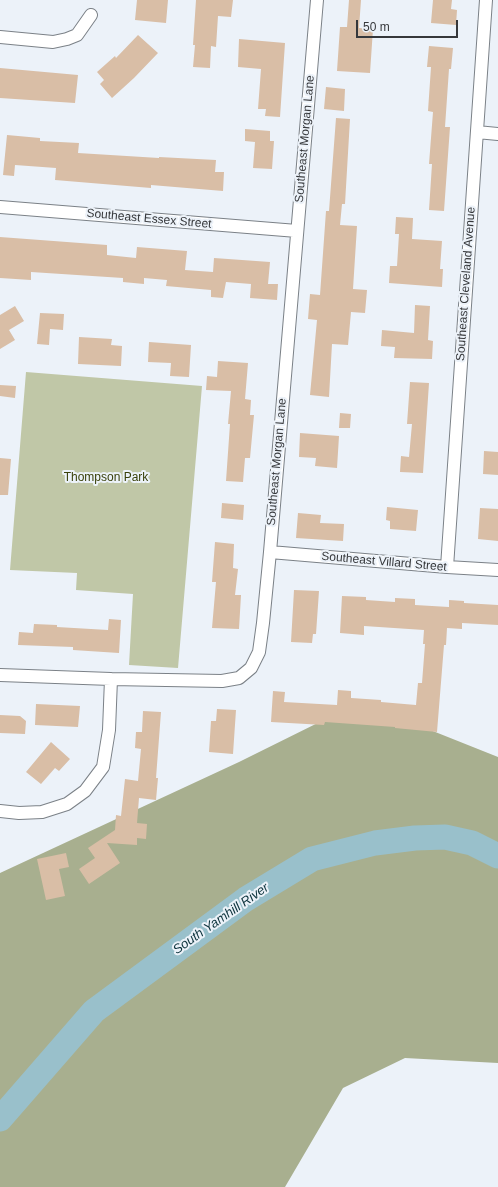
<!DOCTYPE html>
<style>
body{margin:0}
#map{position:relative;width:498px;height:1187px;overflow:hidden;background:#ecf2f9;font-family:Helvetica,sans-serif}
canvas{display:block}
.scale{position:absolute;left:356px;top:20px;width:102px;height:18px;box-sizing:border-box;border:2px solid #36383b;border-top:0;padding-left:5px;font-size:12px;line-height:14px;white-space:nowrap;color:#36383b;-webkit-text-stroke:3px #ecf2f9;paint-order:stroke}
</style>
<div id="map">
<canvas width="498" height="1187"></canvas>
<div class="scale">50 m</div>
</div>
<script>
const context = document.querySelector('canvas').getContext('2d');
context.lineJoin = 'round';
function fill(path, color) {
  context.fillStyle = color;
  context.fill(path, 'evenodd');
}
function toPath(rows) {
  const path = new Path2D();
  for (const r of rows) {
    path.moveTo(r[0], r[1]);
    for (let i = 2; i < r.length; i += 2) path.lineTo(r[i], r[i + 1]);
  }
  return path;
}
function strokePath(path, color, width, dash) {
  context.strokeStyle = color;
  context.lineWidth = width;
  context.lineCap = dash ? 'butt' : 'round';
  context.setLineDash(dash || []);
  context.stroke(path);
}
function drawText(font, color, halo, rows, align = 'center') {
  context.font = font + ' Helvetica,sans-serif';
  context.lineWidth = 4;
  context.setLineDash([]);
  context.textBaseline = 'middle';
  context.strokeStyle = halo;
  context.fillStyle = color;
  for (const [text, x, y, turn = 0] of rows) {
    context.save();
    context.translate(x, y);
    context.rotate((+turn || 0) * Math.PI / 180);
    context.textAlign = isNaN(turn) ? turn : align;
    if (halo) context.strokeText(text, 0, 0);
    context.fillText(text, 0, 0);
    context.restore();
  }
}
fill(toPath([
 [26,372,202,386,178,668,129,665,133,594,76,590,77,573,10,570]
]), '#c0c7a7');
fill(toPath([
 [360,702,498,757,498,1063,405,1058,343,1088,285,1187,0,1187,0,873,239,762]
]), '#a8af8f');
strokePath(toPath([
 [0,1119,94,1011,246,899,312,859,375,843,415,838,445,837,472,843,498,856]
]), '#99c0cb', 25);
fill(toPath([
 [137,0,168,0,166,23,135,20],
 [196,0,233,0,231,17,218,16,216,47,211,46,210,68,193,67,195,45,193,45],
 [349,0,361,0,359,28,373,29,370,73,337,71,340,27,347,27],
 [433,0,452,0,451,9,457,10,456,25,431,23],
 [138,35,158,53,134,78,112,98,100,84,104,80,97,72,115,56,116,58],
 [239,39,285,43,280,117,265,116,266,109,258,109,261,69,238,67],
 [429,46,453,48,451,69,449,69,445,127,450,127,444,211,429,210,432,164,429,164,433,112,428,111,431,67,427,67],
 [0,68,78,75,75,103,0,98],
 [326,87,345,89,344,111,324,109],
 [336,118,350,119,345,204,342,204,340,225,357,226,353,289,367,290,365,313,351,312,348,345,332,344,329,397,310,395,317,320,308,319,310,294,320,295,326,211,329,211],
 [245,129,270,131,270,141,274,141,272,169,253,168,255,142,245,141],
 [7,135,40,138,40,141,79,143,78,153,159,158,159,157,216,160,215,172,224,172,223,191,151,185,151,188,55,180,56,168,15,165,14,176,3,175],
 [396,217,413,218,412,239,442,241,440,269,443,269,442,287,389,283,390,266,397,266,399,234,395,234],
 [0,237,107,245,107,255,136,258,137,247,187,251,185,270,213,272,214,258,270,262,268,284,278,284,277,300,250,298,251,284,226,282,223,298,211,297,211,290,166,286,167,280,144,278,144,284,123,282,123,278,31,272,31,280,0,278],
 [415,305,430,306,428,340,433,341,432,359,394,358,395,347,381,346,382,330,414,333],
 [15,306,24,321,9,330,15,340,0,349,0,315],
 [40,313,64,314,63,330,50,329,49,345,37,344],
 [79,337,112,339,111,345,122,346,121,366,78,364],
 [149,342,191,345,189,377,170,376,171,363,148,362],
 [218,361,248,363,245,399,251,400,250,415,254,415,250,458,245,458,243,482,226,481,230,424,228,424,231,391,206,390,207,376,217,377],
 [410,382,429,383,423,473,400,472,401,456,409,457,412,424,407,424],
 [0,385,16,386,15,398,0,396],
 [340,413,351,414,350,428,339,428],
 [300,433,339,436,337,468,315,466,316,458,299,457],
 [484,451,498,452,498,475,483,474],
 [0,458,11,459,8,495,0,495],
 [222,503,244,505,243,520,221,518],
 [387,507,418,510,416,531,390,529,390,521,386,520],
 [480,508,498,509,498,541,478,539],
 [298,513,321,515,320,523,344,524,343,541,296,538],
 [215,542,234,544,233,568,238,569,235,595,241,595,239,629,212,628,216,582,212,582],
 [294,590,319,591,316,634,313,634,312,643,291,642],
 [342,596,366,597,366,600,395,602,395,598,415,599,415,605,449,607,449,600,464,601,464,603,498,605,498,625,462,623,462,629,447,628,446,645,444,645,437,732,395,728,395,727,325,722,324,725,271,722,273,691,285,692,284,702,337,705,338,690,351,691,351,698,381,700,381,702,416,705,418,683,422,683,425,644,423,644,424,630,364,626,364,635,340,633],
 [109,619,121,620,119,653,73,650,73,647,18,645,19,632,33,633,34,624,57,625,57,627,108,630],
 [36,704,80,706,78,727,35,725],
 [217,709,236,710,233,754,209,752,211,721,216,721],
 [143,711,161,712,156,778,158,778,156,800,139,798,137,823,147,824,146,839,137,838,137,845,107,843,120,863,89,884,79,869,95,858,88,848,115,830,116,815,121,816,125,779,138,781,141,749,135,748,136,732,142,732],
 [0,715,20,716,26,721,25,734,0,733],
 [51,742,70,759,59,771,55,768,41,784,26,772],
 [66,853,69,867,59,869,65,896,46,900,37,859]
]), '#d9bea6');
const street = toPath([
 [0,37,53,42,67,39,77,35,91,15],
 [477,132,498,134],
 [0,207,297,231],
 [270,552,447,567,498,570],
 [447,567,486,0],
 [0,675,111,679,222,681,239,678,251,668,259,652,263,623,270,552,317,0],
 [0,811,19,813,42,812,67,804,85,791,103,767,109,730,111,679]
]);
strokePath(street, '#7b8187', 14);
strokePath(street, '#fff', 12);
drawText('12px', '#36383b', '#ecf2f9', [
 ["Southeast Morgan Lane",305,139,-85],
 ["Southeast Essex Street",149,219,5],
 ["Southeast Cleveland Avenue",466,284,-86],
 ["Southeast Morgan Lane",277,462,-85],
 ["Southeast Villard Street",384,562,5]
]);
drawText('12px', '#3a410b', '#ecf2f9', [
 ["Thompson Park",106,478]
]);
drawText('italic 13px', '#0a313a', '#ecf2f9', [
 ["South Yamhill River",221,919,-35]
]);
</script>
